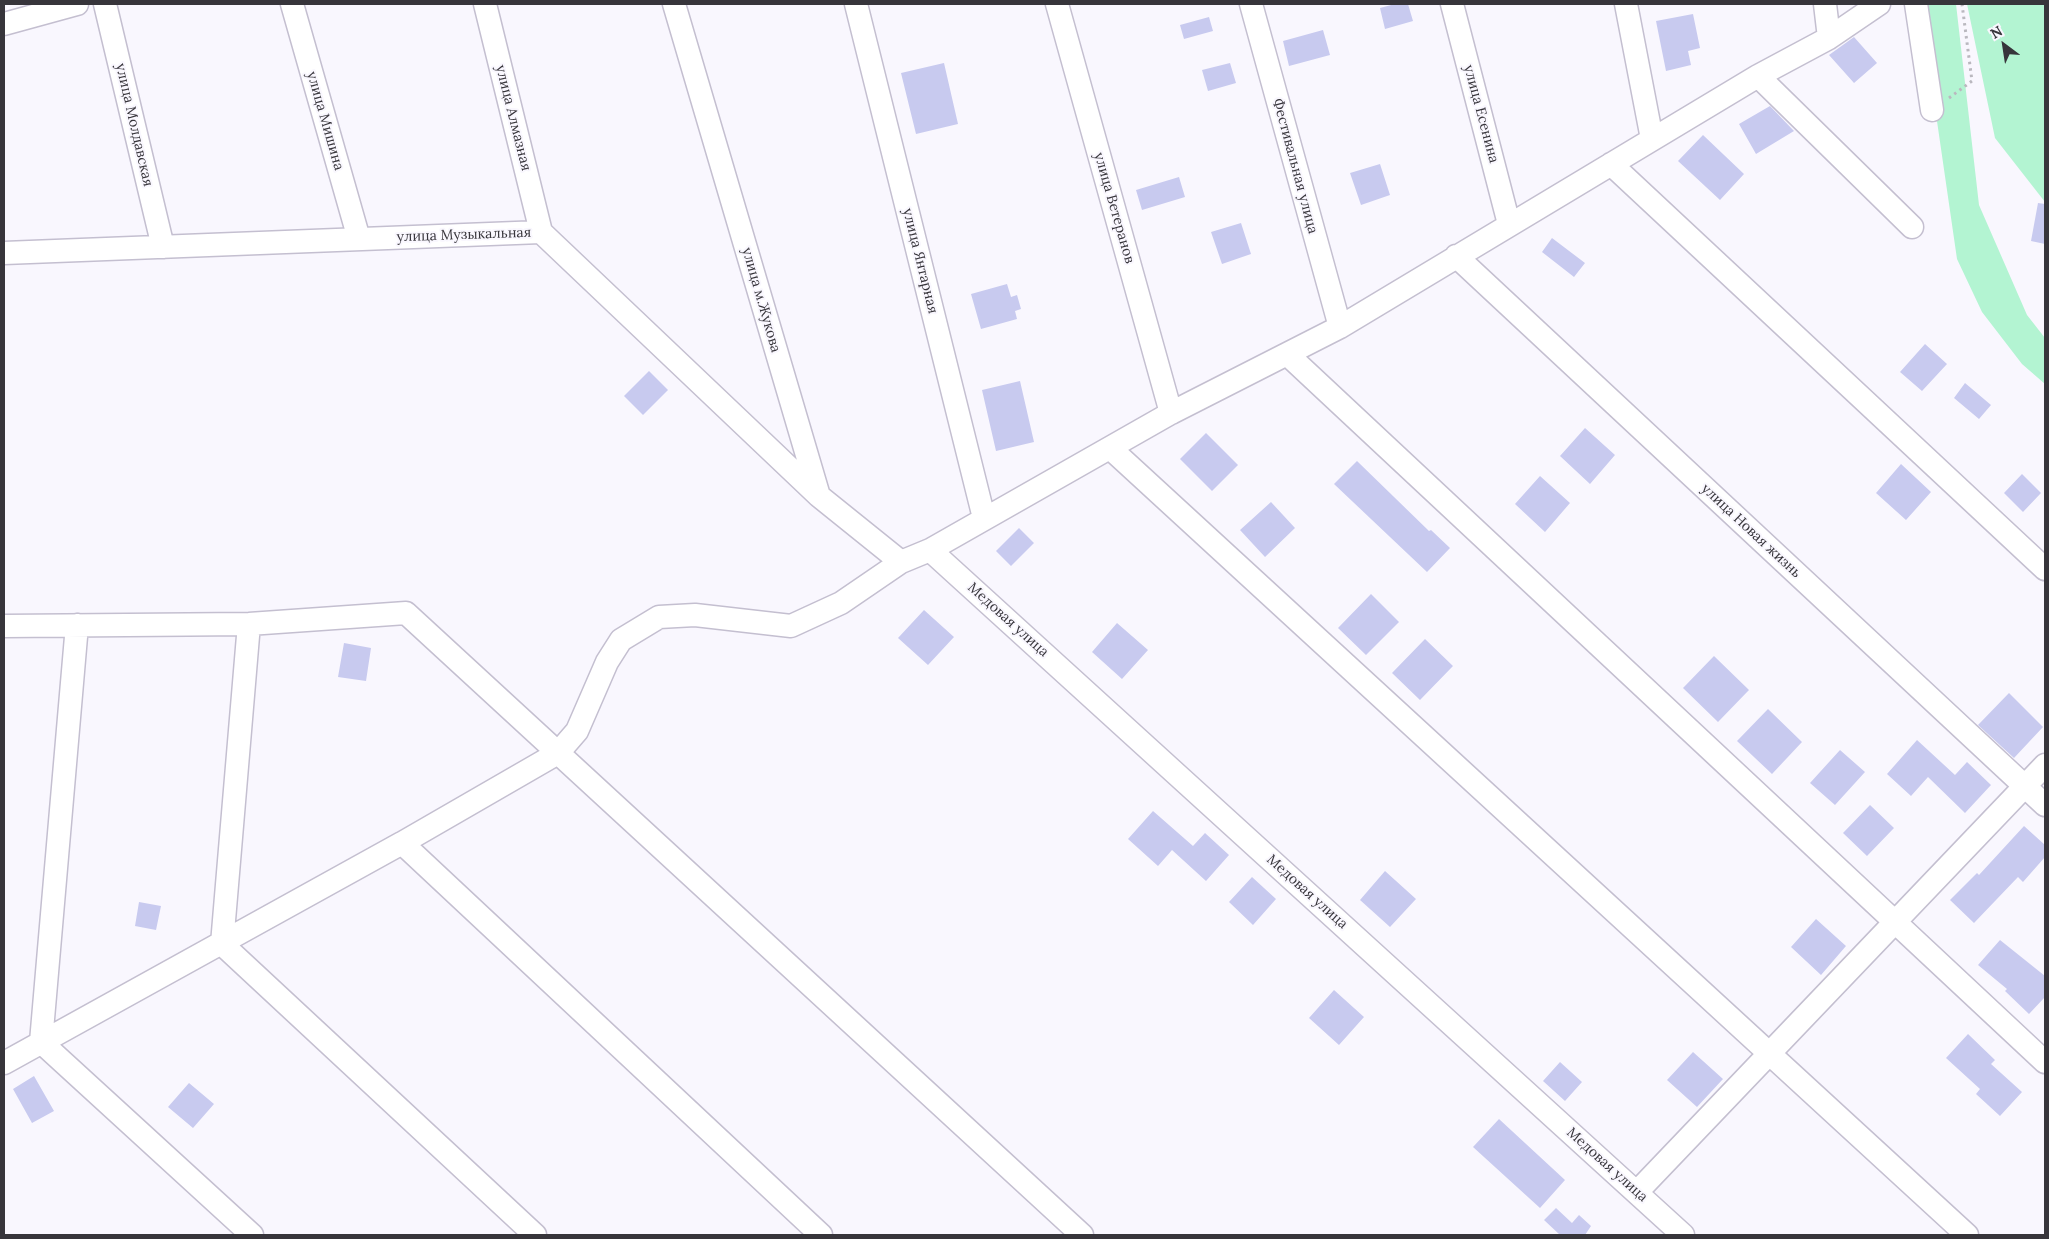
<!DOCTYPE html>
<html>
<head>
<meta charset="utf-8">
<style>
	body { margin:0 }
	#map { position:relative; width:2049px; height:1239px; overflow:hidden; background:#f9f7fe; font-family:Lora,serif }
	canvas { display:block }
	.frame { position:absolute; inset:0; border:5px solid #37353b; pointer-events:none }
	.north { position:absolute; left:1979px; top:20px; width:50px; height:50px; -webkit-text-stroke:4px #f9f7fe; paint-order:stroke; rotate:329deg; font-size:14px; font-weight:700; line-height:20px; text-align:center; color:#37353b }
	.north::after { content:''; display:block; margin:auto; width:18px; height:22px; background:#37353b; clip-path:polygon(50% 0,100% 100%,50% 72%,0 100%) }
</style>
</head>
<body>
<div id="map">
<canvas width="2049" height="1239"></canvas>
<div class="frame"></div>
<div class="north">N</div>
</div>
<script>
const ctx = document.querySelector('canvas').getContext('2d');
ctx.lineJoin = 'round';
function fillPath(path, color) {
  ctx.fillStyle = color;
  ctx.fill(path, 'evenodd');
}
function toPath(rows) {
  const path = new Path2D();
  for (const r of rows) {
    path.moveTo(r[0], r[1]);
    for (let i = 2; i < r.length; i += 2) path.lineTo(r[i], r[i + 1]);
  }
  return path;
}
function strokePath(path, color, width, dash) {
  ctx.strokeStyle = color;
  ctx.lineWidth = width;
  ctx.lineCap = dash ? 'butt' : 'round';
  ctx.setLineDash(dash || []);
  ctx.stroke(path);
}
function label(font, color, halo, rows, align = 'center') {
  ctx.font = font + ' Lora,serif';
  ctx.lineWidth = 4;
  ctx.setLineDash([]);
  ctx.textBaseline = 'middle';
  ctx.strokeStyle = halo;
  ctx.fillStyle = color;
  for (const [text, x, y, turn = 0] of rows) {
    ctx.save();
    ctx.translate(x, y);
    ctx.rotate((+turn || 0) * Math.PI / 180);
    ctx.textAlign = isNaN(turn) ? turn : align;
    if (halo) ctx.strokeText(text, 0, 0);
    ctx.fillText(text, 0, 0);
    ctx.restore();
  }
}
fillPath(toPath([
	[1920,4,1956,4,1979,205,2027,315,2045,338,2045,384,2022,364,1982,312,1957,259],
	[1967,4,2045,4,2045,202,1995,138]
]), '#b3f4d2');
fillPath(toPath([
	[1395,4,1408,4,1413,21,1385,29,1380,8],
	[1693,14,1700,48,1688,51,1691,65,1666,71,1656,21],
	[1209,17,1213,31,1184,39,1180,25],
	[1323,30,1330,55,1289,66,1283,41],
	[1854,37,1877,63,1854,83,1829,55],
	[944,63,958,124,916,134,901,73],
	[1230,63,1236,83,1208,91,1202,70],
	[1770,106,1794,131,1756,154,1739,124],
	[1703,135,1744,174,1720,200,1678,161],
	[1380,164,1390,195,1361,205,1350,173],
	[1179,177,1185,197,1142,210,1136,190],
	[2038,203,2045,204,2045,244,2031,241],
	[1241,223,1251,254,1222,264,1211,232],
	[1552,238,1585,263,1574,277,1542,252],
	[1007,284,1011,297,1017,295,1021,309,1015,311,1017,319,981,329,971,294],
	[1925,344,1947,364,1922,391,1900,372],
	[649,371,668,390,643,415,624,396],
	[1020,381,1034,442,996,451,982,390],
	[1965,383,1991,405,1979,419,1954,398],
	[1585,428,1615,455,1590,484,1560,456],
	[1206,433,1238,465,1212,491,1180,459],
	[1357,461,1429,531,1431,530,1450,548,1427,572,1334,484],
	[1901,464,1931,492,1906,520,1876,493],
	[2022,474,2041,493,2023,512,2004,493],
	[1540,476,1570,503,1545,532,1515,504],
	[1271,502,1295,528,1265,557,1240,530],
	[1019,528,1034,543,1011,566,996,551],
	[1371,594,1399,622,1366,655,1338,628],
	[924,610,954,637,928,665,898,638],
	[1117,623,1148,650,1122,679,1092,652],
	[1425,639,1453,666,1420,700,1392,673],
	[344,643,371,648,366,681,338,677],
	[1714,656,1749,690,1718,722,1683,688],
	[2009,693,2043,727,2014,758,1978,725],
	[1768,709,1802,742,1772,774,1737,741],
	[1917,740,1955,775,1967,762,1991,785,1965,813,1928,777,1911,796,1887,774],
	[1840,750,1865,772,1835,805,1810,783],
	[1870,805,1894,828,1867,856,1843,833],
	[1153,811,1193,846,1205,833,1229,855,1206,881,1172,850,1158,866,1128,839],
	[2024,826,2045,845,2045,857,2023,882,2018,877,1974,923,1950,900,1977,873,1979,875],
	[1385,871,1416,899,1390,927,1360,900],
	[1252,877,1276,899,1253,925,1229,902],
	[139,902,161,906,156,930,135,926],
	[1816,919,1846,946,1821,975,1791,947],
	[2000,940,2045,976,2045,997,2029,1014,2005,991,2007,989,1978,965],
	[1334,990,1364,1017,1339,1045,1309,1018],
	[1968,1034,1995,1060,1991,1064,2022,1092,2000,1116,1976,1094,1980,1089,1946,1058],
	[1693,1052,1723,1079,1697,1107,1667,1080],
	[1560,1062,1582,1082,1565,1101,1543,1081],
	[34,1076,54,1111,32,1123,13,1089],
	[189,1083,214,1104,193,1128,168,1107],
	[1499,1119,1565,1180,1540,1208,1473,1147],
	[1556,1208,1572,1223,1579,1215,1591,1226,1585,1235,1560,1235,1544,1220]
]), '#c8caef');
const minor = toPath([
	[105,4,163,247],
	[292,4,359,239],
	[485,4,541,232],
	[674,4,819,496,901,562],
	[856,4,984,518],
	[1057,4,1171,413],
	[1251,4,1340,327],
	[1452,4,1509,224],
	[1626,4,1652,139],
	[1825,4,1829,38],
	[1916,4,1932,110],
	[4,24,77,4],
	[1758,76,1912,227],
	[1611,164,2045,569],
	[4,253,541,232,819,496],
	[1456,256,2045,805],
	[1287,354,2045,1062],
	[1110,448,1967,1235],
	[930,550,1683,1235],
	[249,624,222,944,535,1235],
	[77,625,41,1042,252,1235],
	[4,626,249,624,406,613,1082,1235],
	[4,1063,402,843],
	[1637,1192,2045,765],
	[821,1235,402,843,558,753,577,731,607,662,621,640,659,617,695,615,791,626,841,603,901,562,930,550,1171,413,1340,327,1758,76,1829,38,1879,4]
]);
strokePath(minor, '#c4bfd0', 25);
strokePath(toPath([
	[1949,98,1972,81,1962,4]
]), '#bab8bf', 3, [2.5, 4]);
strokePath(minor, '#fff', 22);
label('14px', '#37353b', '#f9f7fe', [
	["улица Есенина",1481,114,75],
	["улица Алмазная",513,118,76],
	["улица Мишина",325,121,74],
	["улица Молдавская",134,125,77],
	["Фестивальная улица",1295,166,75],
	["улица Ветеранов",1114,208,74],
	["улица Музыкальная",464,235,-2],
	["улица Янтарная",920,261,76],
	["улица м.Жукова",761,300,74],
	["улица Новая жизнь",1751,531,43],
	["Медовая улица",1008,620,42],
	["Медовая улица",1307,892,42],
	["Медовая улица",1607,1165,42]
]);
</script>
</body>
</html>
